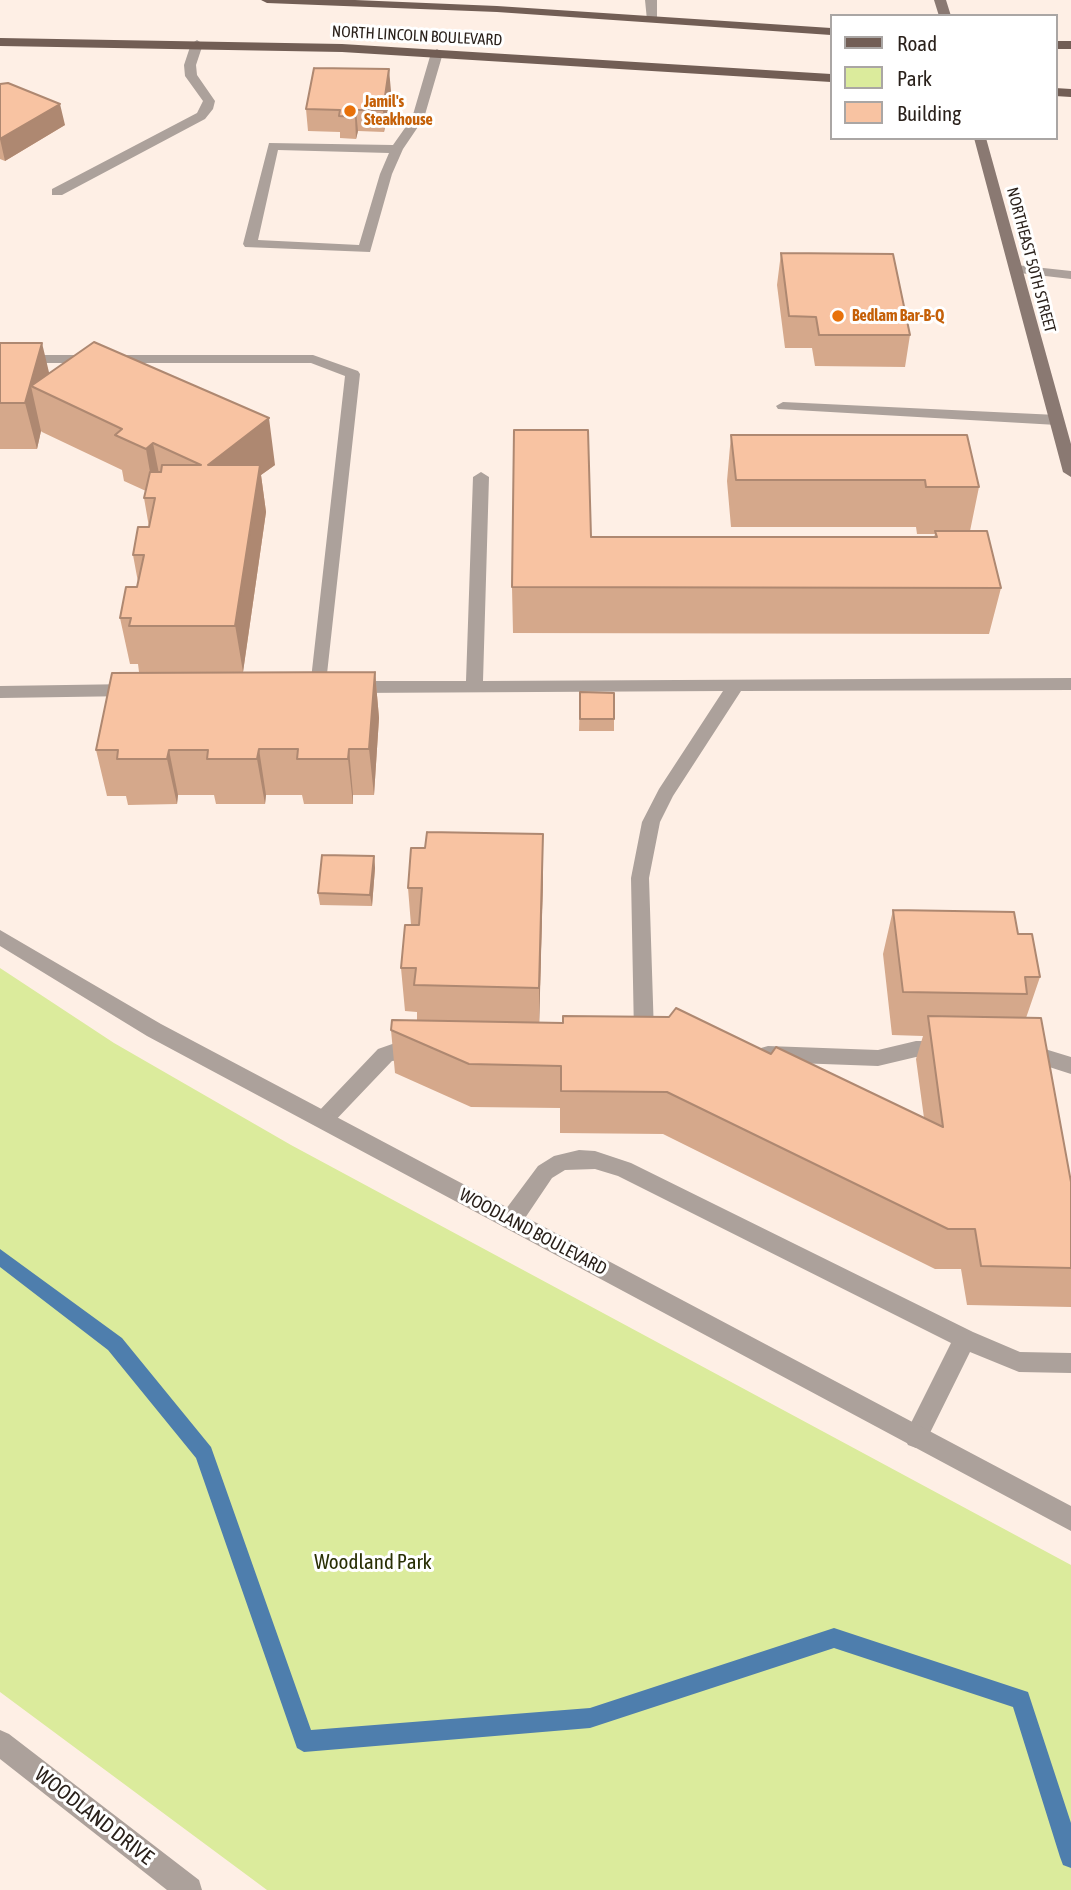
<!DOCTYPE html>
<html>
<head>
<meta charset="utf-8">
<style>
	body { margin:0 }
	#map { position:relative; width:1071px; height:1890px; overflow:hidden; background:#feefe5; font-family:"Asap Condensed",sans-serif }
	canvas { display:block }
	.legend { position:absolute; left:830px; top:14px; width:228px; height:126px; box-sizing:border-box; background:#fff; border:2px solid #aaa6a4; margin:0; padding:9px 12px; list-style:none; font-size:21px; color:#2a211b }
	.legend li { display:flex; align-items:center; gap:14px; height:35px }
	.legend b { width:35px; border:2px solid #aaa6a4 }
</style>
</head>
<body>
<div id="map">
<canvas width="1071" height="1890"></canvas>
<ul class="legend">
<li><b style="height:9px;background:#725e55"></b>Road</li>
<li><b style="height:19px;background:#dbeb9c"></b>Park</li>
<li><b style="height:19px;background:#f8c3a2"></b>Building</li>
</ul>
</div>
<script>
const ctx = document.querySelector('canvas').getContext('2d');
ctx.lineJoin = 'round';
function fillPath(path, color) {
  ctx.fillStyle = color;
  ctx.fill(path, 'evenodd');
}
function toPath(rows) {
  const path = new Path2D();
  for (const r of rows) {
    path.moveTo(r[0], r[1]);
    for (let i = 2; i < r.length; i += 2) path.lineTo(r[i], r[i + 1]);
  }
  return path;
}
function strokePath(path, color, width, dash) {
  ctx.strokeStyle = color;
  ctx.lineWidth = width;
  ctx.lineCap = dash ? 'butt' : 'round';
  ctx.setLineDash(dash || []);
  ctx.stroke(path);
}
function label(font, color, halo, rows, align = 'center') {
  ctx.font = font + ' "Asap Condensed",sans-serif';
  ctx.lineWidth = 6;
  ctx.setLineDash([]);
  ctx.textBaseline = 'middle';
  ctx.strokeStyle = halo;
  ctx.fillStyle = color;
  for (const [text, x, y, turn = 0] of rows) {
    ctx.save();
    ctx.translate(x, y);
    ctx.rotate((+turn || 0) * Math.PI / 180);
    ctx.textAlign = isNaN(turn) ? turn : align;
    if (halo) ctx.strokeText(text, 0, 0);
    ctx.fillText(text, 0, 0);
    ctx.restore();
  }
}
fillPath(toPath([
	[0,968,114,1043,291,1145,1071,1565,1071,1890,267,1890,0,1692]
]), '#dbeb9c');
fillPath(toPath([
	[0,1249,122,1338,211,1447,311,1730,590,1708,834,1628,1028,1692,1071,1823,1071,1868,1063,1865,1060,1857,1013,1707,834,1648,590,1728,304,1752,297,1748,196,1458,108,1350,0,1267,0,1249]
]), '#4e7ead');
fillPath(toPath([
	[645,0,657,0,657,22,647,20,645,0],
	[197,40,203,44,196,65,197,75,215,101,213,109,205,119,62,195,52,195,52,189,197,113,203,101,185,76,184,65,191,44,197,40],
	[437,49,443,53,424,118,403,149,392,174,370,252,245,247,243,244,269,143,393,145,412,118,431,53,437,49],
	[278,150,389,153,380,174,359,245,258,240,278,150],
	[0,355,313,355,358,371,360,374,325,692,313,692,310,688,345,376,311,363,0,363,0,355],
	[783,402,1057,415,1064,420,1057,425,778,409,776,406,783,402],
	[481,472,489,477,483,681,1071,678,1071,690,741,691,673,796,660,822,649,878,654,1034,651,1040,644,1042,637,1040,634,1034,631,878,642,822,659,789,723,691,351,693,342,687,351,681,466,681,473,477,481,472],
	[132,684,141,690,132,696,0,698,0,686,132,684],
	[916,1041,943,1041,950,1043,953,1049,950,1055,943,1057,916,1057,878,1066,768,1062,761,1060,758,1054,761,1048,768,1046,878,1050,916,1041],
	[398,1042,418,1042,425,1044,428,1050,425,1056,418,1058,392,1061,331,1125,324,1128,317,1125,314,1119,317,1113,378,1049,398,1042],
	[1022,1042,1071,1057,1071,1074,1015,1056,1012,1050,1015,1044,1022,1042],
	[579,1150,595,1151,631,1163,973,1332,1020,1352,1071,1353,1071,1373,1019,1372,970,1352,924,1445,916,1448,908,1445,904,1437,951,1343,618,1176,595,1169,565,1170,552,1178,519,1227,511,1229,503,1227,500,1220,503,1213,538,1166,554,1156,579,1150]
]), '#aca19b');
fillPath(toPath([
	[1016,265,1071,271,1071,279,1011,272,1009,269,1016,265],
	[0,930,161,1024,1071,1506,1071,1531,147,1036,0,946,0,930],
	[0,1730,9,1734,199,1880,202,1890,167,1890,0,1759,0,1730]
]), '#aca19b');
fillPath(toPath([
	[934,0,946,0,951,16,939,16,934,0],
	[974,138,986,138,1071,444,1071,477,1063,472,974,138]
]), '#8a7972');
fillPath(toPath([
	[261,0,355,0,497,6,831,28,831,35,497,12,267,3,261,0],
	[0,38,342,44,831,74,831,82,342,52,0,46,0,38],
	[1055,41,1071,41,1071,49,1055,49,1055,41],
	[1055,88,1071,89,1071,97,1055,96,1055,88]
]), '#725e55');
fillPath(toPath([
	[0,84,65,125,5,161,0,159],
	[391,91,384,132,358,131,356,139,340,138,340,132,308,131,306,109],
	[781,253,910,335,905,367,815,366,812,348,785,348,777,285],
	[0,343,49,373,275,465,261,475,266,512,243,672,139,672,138,664,130,664,120,618,137,587,138,582,133,555,149,527,144,498,146,491,124,481,122,470,42,432,41,431,37,449,0,449],
	[731,435,979,487,970,531,1001,588,989,634,513,633,512,587,591,537,934,537,935,534,917,534,916,527,731,527,727,481],
	[375,672,379,718,374,795,353,795,353,804,304,804,302,795,266,795,265,804,216,804,214,795,178,795,177,804,128,805,126,796,107,796,96,750],
	[580,692,614,719,614,731,579,731],
	[374,856,375,868,372,906,320,905,318,893],
	[543,879,539,1023,771,1054,924,1118,916,1059,923,1036,892,1035,883,954,893,910,1018,934,1040,977,1026,1018,1071,1182,1071,1307,967,1305,961,1269,935,1269,663,1134,560,1133,560,1108,471,1107,395,1073,391,1030,417,1020,417,1012,405,1011,401,968,411,925,408,888]
]), '#d5a88b');
fillPath(toPath([
	[389,69,391,91,384,132,383,110],
	[60,104,65,125,5,161,0,139],
	[356,110,358,131,356,139,355,117],
	[42,343,53,389,31,386,41,431,37,449,25,403],
	[269,418,275,465,261,475,266,512,243,672,208,465],
	[153,443,162,489,154,495,146,449],
	[375,672,379,718,374,795,369,749],
	[259,749,266,795,265,804,257,759],
	[349,749,353,795,353,804,348,759],
	[169,750,178,795,177,804,167,759],
	[543,834,543,879,539,1031,539,988],
	[374,856,375,868,372,906,370,895]
]), '#ae8871');
const building = toPath([
	[314,68,389,69,383,110,356,110,355,117,339,116,340,110,306,109,314,68],
	[8,83,60,104,0,139,0,84,8,83],
	[781,253,893,254,910,335,819,335,816,317,789,316,781,253],
	[94,342,269,418,208,465,260,465,235,626,129,626,131,618,120,618,126,587,137,587,144,555,133,555,138,527,149,527,155,498,144,498,150,472,161,472,162,465,201,465,153,443,146,449,115,435,122,429,31,386,94,342],
	[0,343,42,343,25,403,0,403,0,343],
	[514,430,588,430,591,537,937,537,935,531,987,531,1001,588,512,587,514,430],
	[731,435,967,435,979,487,926,487,925,480,736,480,731,435],
	[375,672,369,749,349,749,348,759,297,759,298,749,259,749,257,759,207,759,208,750,169,750,167,759,117,759,118,750,96,750,112,673,375,672],
	[580,692,614,693,614,719,580,719,580,692],
	[427,832,543,834,539,988,414,985,416,968,401,968,405,925,419,925,422,888,408,888,411,848,425,848,427,832],
	[322,855,374,856,370,895,318,893,322,855],
	[893,910,1014,912,1018,934,1032,934,1040,977,1025,977,1027,994,903,992,893,910],
	[676,1008,771,1054,776,1047,943,1127,928,1016,1041,1018,1071,1182,1071,1268,981,1266,975,1229,948,1229,667,1092,561,1091,561,1066,469,1064,391,1030,392,1020,563,1023,563,1016,669,1017,676,1008]
]);
fillPath(building, '#f8c3a2');
strokePath(building, '#ae8871', 2);
for (const [x, y, r, color] of [
	[350,111,7,"#e8710a"],
	[838,316,7,"#e8710a"]
]) {
  const dot = new Path2D();
  dot.arc(x, y, r, 0, 2 * Math.PI);
  ctx.fillStyle = color;
  ctx.fill(dot);
  strokePath(dot, '#fff', 2.5);
}
label('16px', '#2a211b', '#fff', [
	["NORTH LINCOLN BOULEVARD",417,36,3],
	["NORTHEAST 50TH STREET",1031,260,75]
]);
label('bold 16px', '#c56008', '#fff', [
	["Jamil's",364,102],
	["Steakhouse",364,120],
	["Bedlam Bar-B-Q",852,316]
], 'left');
label('18px', '#2a211b', '#fff', [
	["WOODLAND BOULEVARD",533,1232,28]
]);
label('21px', '#292f04', '#fff', [
	["Woodland Park",373,1562]
]);
label('21px', '#2a211b', '#fff', [
	["WOODLAND DRIVE",94,1816,38]
]);
</script>
</body>
</html>
